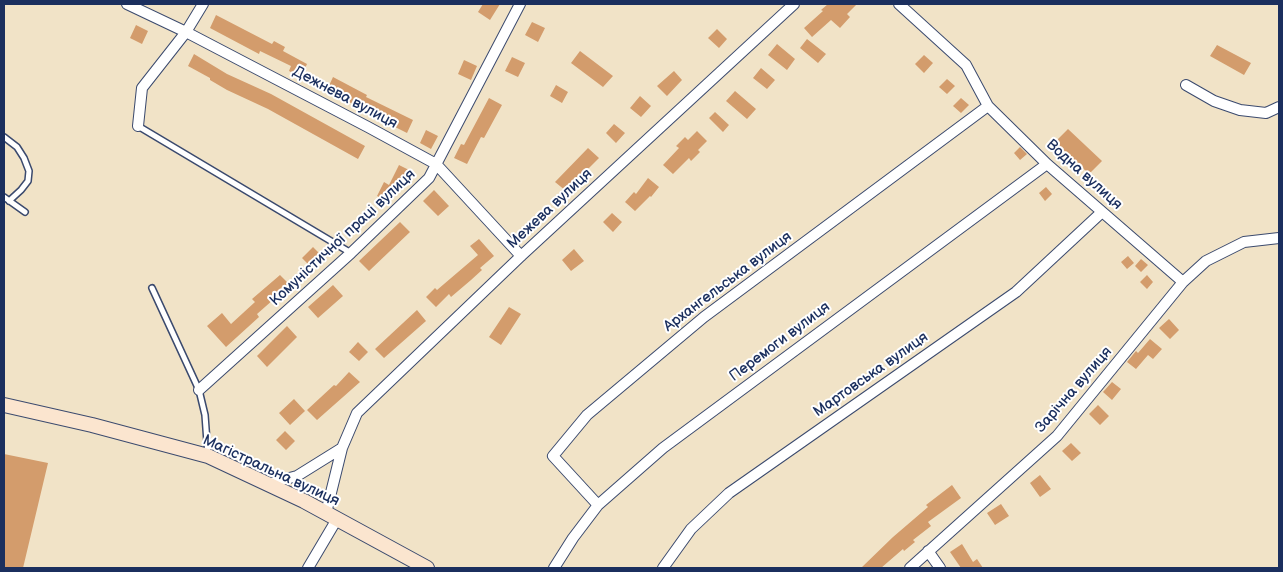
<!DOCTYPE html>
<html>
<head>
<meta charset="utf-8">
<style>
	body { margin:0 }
	#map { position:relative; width:1283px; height:572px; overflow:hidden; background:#f1e3c7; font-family:"Balsamiq Sans",sans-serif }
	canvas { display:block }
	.frame { position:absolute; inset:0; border:5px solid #1b2f5e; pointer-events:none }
</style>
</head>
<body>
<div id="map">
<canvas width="1283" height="572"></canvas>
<div class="frame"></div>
</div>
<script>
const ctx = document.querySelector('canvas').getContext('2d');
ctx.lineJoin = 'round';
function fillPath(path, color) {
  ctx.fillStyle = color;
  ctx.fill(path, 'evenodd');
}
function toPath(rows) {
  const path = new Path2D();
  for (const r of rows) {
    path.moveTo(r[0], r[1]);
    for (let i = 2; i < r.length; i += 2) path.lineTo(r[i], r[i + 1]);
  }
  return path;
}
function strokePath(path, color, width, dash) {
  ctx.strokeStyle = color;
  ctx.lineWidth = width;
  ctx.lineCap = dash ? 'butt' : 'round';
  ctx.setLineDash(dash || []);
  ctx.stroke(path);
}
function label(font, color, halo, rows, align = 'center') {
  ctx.font = font + ' "Balsamiq Sans",sans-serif';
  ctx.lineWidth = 4;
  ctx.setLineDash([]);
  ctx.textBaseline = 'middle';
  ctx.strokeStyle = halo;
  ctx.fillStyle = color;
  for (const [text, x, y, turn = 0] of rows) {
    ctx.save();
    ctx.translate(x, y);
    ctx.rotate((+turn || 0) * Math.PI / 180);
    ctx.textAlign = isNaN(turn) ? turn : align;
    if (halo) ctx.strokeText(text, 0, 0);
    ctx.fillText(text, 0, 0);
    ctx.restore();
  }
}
fillPath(toPath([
	[483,4,500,4,490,20,478,12],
	[828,4,857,4,847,14,850,17,840,28,831,20,812,37,804,28,823,11,821,10],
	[216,15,272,44,274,41,285,47,283,51,307,64,301,77,289,71,291,66,260,51,259,54,210,28],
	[532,22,545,28,538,42,525,35],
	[136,25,148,31,142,44,130,38],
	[717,29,727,39,719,48,708,38],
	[807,39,826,54,818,63,800,48],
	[777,44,795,59,787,70,768,55],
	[1217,45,1251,63,1244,75,1210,56],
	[580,51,613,76,603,87,571,63],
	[194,54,227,74,271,94,365,146,358,159,268,109,227,90,210,80,210,78,188,66],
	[924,55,933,63,924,73,915,64],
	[512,57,525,63,518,77,505,71],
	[464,60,477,66,471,80,458,74],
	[761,68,775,80,767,89,753,78],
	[674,71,682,80,667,96,657,86],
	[333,77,367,95,366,97,413,120,407,133,371,115,372,114,349,102,349,101,327,90],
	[947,79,955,86,947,94,939,87],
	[556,85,568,92,562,103,550,96],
	[735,91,756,109,747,119,726,101],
	[640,96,651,106,641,117,630,108],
	[489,98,502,105,484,138,481,137,467,164,454,158,461,144,464,145],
	[961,98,969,105,961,113,953,106],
	[715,112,729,125,723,132,709,118],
	[614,124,625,133,616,143,606,133],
	[1068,129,1102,161,1089,174,1055,142],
	[426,130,438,136,431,149,420,143],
	[697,131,707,141,698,150,700,152,691,161,689,158,673,174,663,165,679,148,676,146,685,137,688,140],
	[1020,147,1027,154,1020,160,1014,153],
	[588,148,599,158,566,191,555,182],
	[399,165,411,171,404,184,400,182,390,202,377,196,384,182,389,185],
	[648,178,659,187,651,197,650,196,635,211,625,202,634,192,636,194],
	[1046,187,1052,194,1045,201,1039,193],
	[434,190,449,206,438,216,423,201],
	[612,213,622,222,613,232,603,222],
	[400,222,410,232,369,271,359,261],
	[479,239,494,256,480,268,482,270,471,280,451,297,449,294,436,307,426,297,435,288,437,290,478,255,470,246],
	[313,247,323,257,312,268,302,258],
	[574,249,584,261,571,271,562,260],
	[1128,256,1134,263,1127,269,1121,262],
	[1141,259,1148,265,1141,272,1135,266],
	[280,275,290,285,257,314,259,317,226,347,207,326,222,313,231,324,255,302,252,299],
	[1147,275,1153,282,1147,289,1140,282],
	[333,285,343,296,318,318,308,307],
	[509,307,521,314,501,345,489,337],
	[417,310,426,321,384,358,375,349],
	[1169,319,1179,330,1170,339,1159,328],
	[287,326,297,337,267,367,257,356],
	[1150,339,1162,349,1153,359,1148,355,1136,369,1127,362,1136,351,1138,353],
	[358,342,368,352,359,361,349,352],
	[349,372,360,382,317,420,307,410,334,385,336,386],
	[1112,382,1121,389,1112,400,1103,392],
	[294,399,305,411,290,425,279,413],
	[1098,405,1109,416,1100,425,1089,414],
	[285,431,295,441,286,450,276,440],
	[1071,443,1081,453,1072,461,1062,451],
	[4,454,48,463,23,568,4,568],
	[1040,475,1051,489,1040,497,1030,483],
	[952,485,961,498,928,522,931,526,913,540,915,542,904,551,903,549,881,568,861,568,893,537,928,507,926,505],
	[1001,504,1009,516,995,525,987,513],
	[962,544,973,562,977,559,983,568,961,568,950,552]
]), '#d39c6c');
const lane = toPath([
	[138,126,351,253],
	[4,137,17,147,24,158,29,171,28,181,21,190,9,201],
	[4,197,25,212],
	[152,288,199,390,205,415,208,456]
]);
const street = toPath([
	[127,4,186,32,368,127,436,164,521,256],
	[899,4,966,65,988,106,1047,164,1183,282],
	[1186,85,1214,101,1240,110,1266,113,1279,107],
	[138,126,142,88,186,32,203,4],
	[199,390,351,253,429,178,520,4],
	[267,484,297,476,342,448],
	[598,505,553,456,587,415,704,317,988,106],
	[326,513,342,448,357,413,521,256,794,4],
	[928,551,940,568],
	[308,568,337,519],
	[554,568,573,538,598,505,663,448,1047,164],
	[663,568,691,529,729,493,1016,292,1102,212],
	[910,568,1057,436,1183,282,1206,261,1244,242,1279,238]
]);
const secondary = toPath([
	[4,405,92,425,208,456,304,501,427,568]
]);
strokePath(lane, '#3b4a6e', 8);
strokePath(street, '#3b4a6e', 12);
strokePath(secondary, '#3b4a6e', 16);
strokePath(lane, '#fff', 5);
strokePath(street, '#fff', 10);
strokePath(secondary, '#fbe5cf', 14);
label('15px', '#1b2f5e', '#fff', [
	["Дежнева вулиця",345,98,28],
	["Водна вулиця",1084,175,42],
	["Межева вулиця",550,209,-43],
	["Комуністичної праці вулиця",343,238,-43],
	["Архангельська вулиця",728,282,-37],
	["Перемоги вулиця",780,342,-37],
	["Мартовська вулиця",871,375,-35],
	["Зарічна вулиця",1074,390,-49],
	["Магістральна вулиця",271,471,25]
]);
</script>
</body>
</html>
